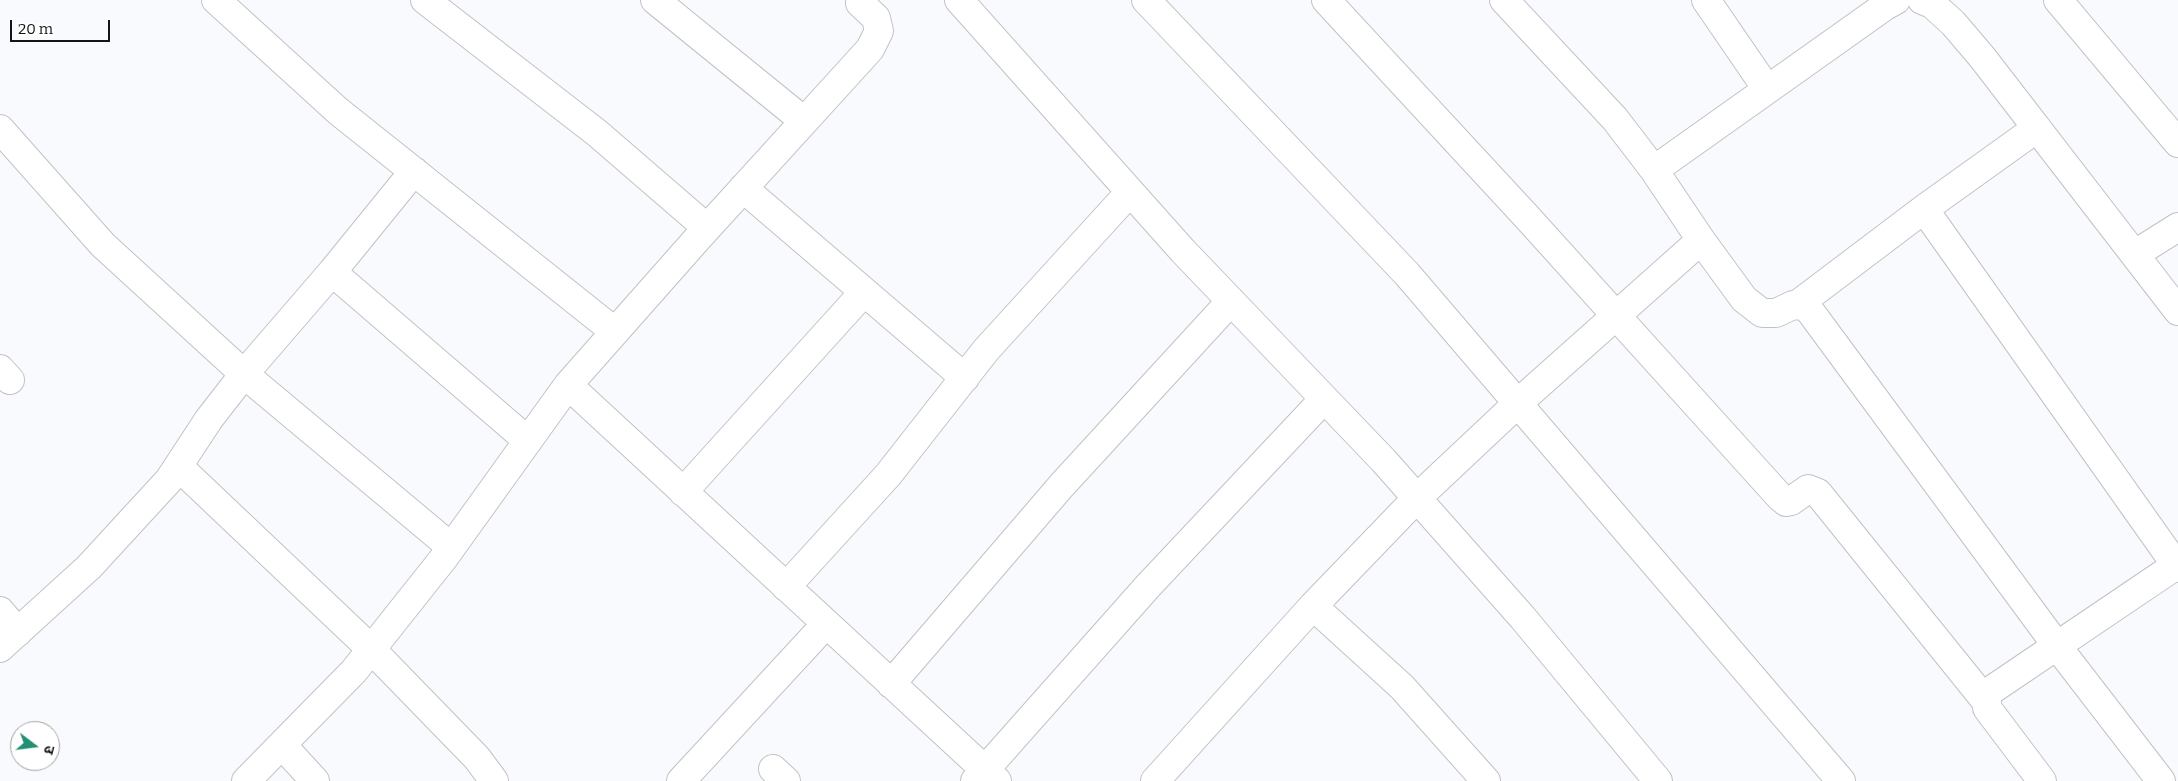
<!DOCTYPE html>
<html>
<head>
<meta charset="utf-8">
<style>
	body { margin:0 }
	#map { position:relative; width:2178px; height:781px; overflow:hidden; background:#f9fafd; font-family:Bitter,"Noto Sans Devanagari",serif }
	canvas { display:block }
	.north { position:absolute; left:10px; top:721px; width:50px; height:50px; box-sizing:border-box; background:#fff; border:1px solid #a1a1a2; border-radius:50%; rotate:105deg; font-size:14px; font-weight:700; line-height:20px; text-align:center; color:#141516 }
	.north::after { content:''; display:block; margin:auto; width:18px; height:22px; background:#209173; clip-path:polygon(50% 0,100% 100%,50% 72%,0 100%) }
	.scale { position:absolute; left:10px; top:20px; width:100px; height:22px; box-sizing:border-box; border:2px solid #141516; border-top:0; padding-left:6px; font-size:15px; line-height:18px; white-space:nowrap; color:#141516; -webkit-text-stroke:4px #fff; paint-order:stroke }
</style>
</head>
<body>
<div id="map">
<canvas width="2178" height="781"></canvas>
<div class="north">उ</div>
<div class="scale">20 m</div>
</div>
<script>
const ctx = document.querySelector('canvas').getContext('2d');
ctx.lineJoin = 'round';
function toPath(rows) {
  const path = new Path2D();
  for (const r of rows) {
    path.moveTo(r[0], r[1]);
    for (let i = 2; i < r.length; i += 2) path.lineTo(r[i], r[i + 1]);
  }
  return path;
}
function strokePath(path, color, width, dash) {
  ctx.strokeStyle = color;
  ctx.lineWidth = width;
  ctx.lineCap = dash ? 'butt' : 'round';
  ctx.setLineDash(dash || []);
  ctx.stroke(path);
}
const minor = toPath([
	[216,0,338,111,614,331],
	[425,0,597,133,707,228],
	[655,0,804,121],
	[959,0,1183,251,1384,461,1523,618,1658,781],
	[1146,0,1407,274,1841,781],
	[1326,0,1526,216,1780,497,1786,502,1791,501,1808,489,1818,493,1985,700],
	[1504,0,1615,119,1654,170,1701,240,1744,299,1762,313,1776,313,1793,305,1804,306,1810,311,2057,646,2161,781],
	[1706,0,1767,89],
	[1922,0,1932,4,1953,23,1982,57,2178,311],
	[2058,0,2178,143],
	[0,129,103,245,244,374,451,547],
	[1654,170,1885,6,1896,0],
	[743,188,965,378],
	[1924,209,2178,568],
	[2135,254,2178,227],
	[332,272,527,440],
	[1797,305,1924,209,2037,128],
	[0,369,10,380],
	[568,385,997,781],
	[179,467,371,649,477,758,494,781],
	[683,492,864,292],
	[786,587,888,475,986,350,1130,192],
	[1313,606,1402,687,1486,781],
	[0,611,18,632],
	[0,648,89,567,169,480,209,419,244,374,332,272,414,171],
	[891,684,1062,485,1231,301],
	[282,745,315,781],
	[773,769,786,781],
	[246,781,354,671,443,559,568,385,698,238,870,49,879,31,876,18,860,3,864,0],
	[681,781,826,624],
	[975,781,1148,586,1324,399],
	[1155,781,1313,606,1417,498,1518,403,1701,240],
	[2042,781,1987,708,1987,696,1990,691,2178,564]
]);
strokePath(minor, '#c1c2c5', 30);
strokePath(minor, '#fff', 28);
</script>
</body>
</html>
